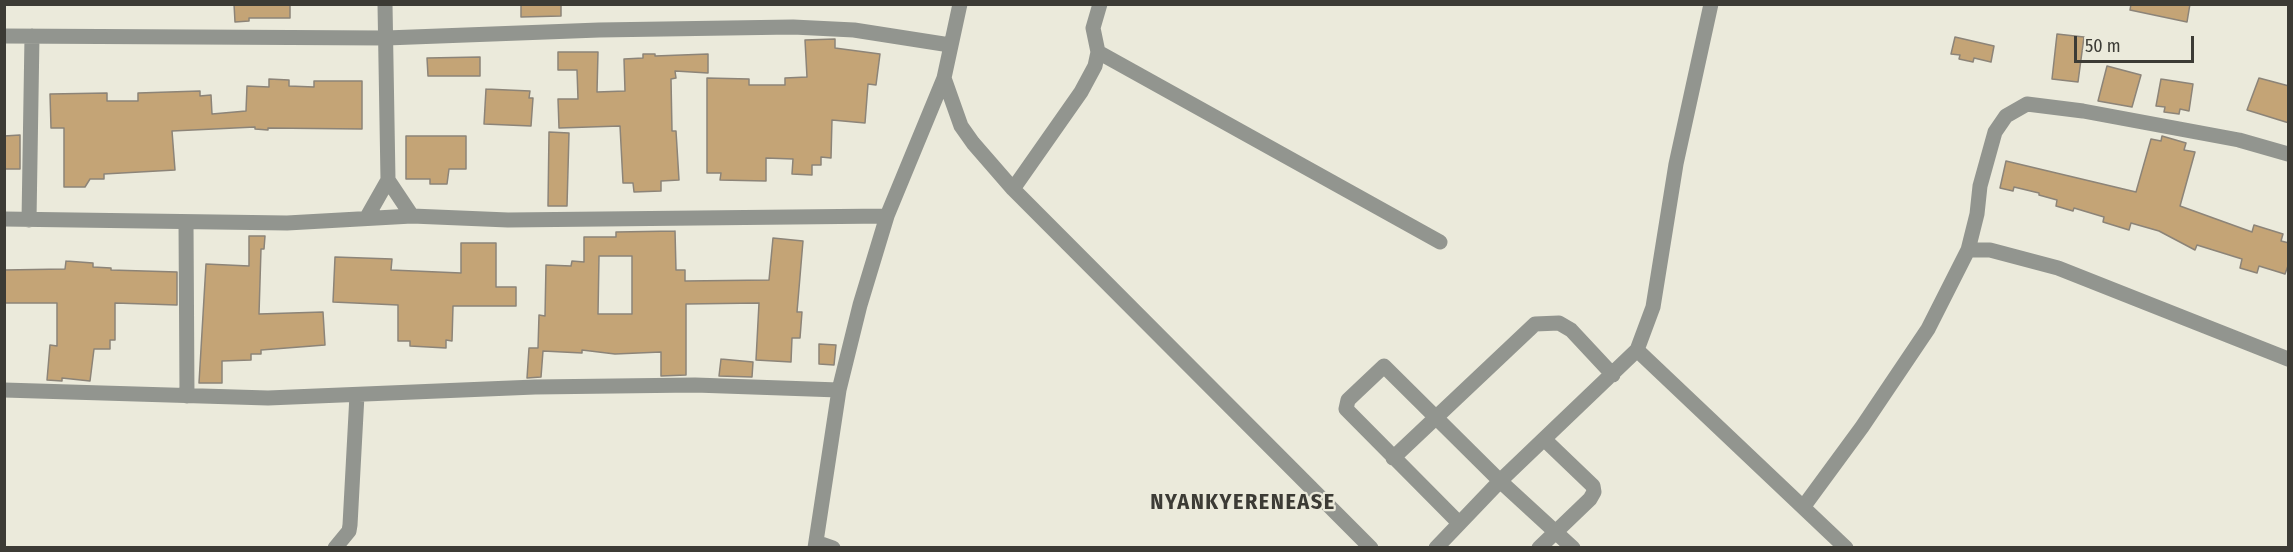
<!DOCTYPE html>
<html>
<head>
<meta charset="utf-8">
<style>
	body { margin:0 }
	#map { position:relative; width:2293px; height:552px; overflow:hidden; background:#ebeadb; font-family:"Fira Sans Condensed",sans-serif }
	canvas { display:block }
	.frame { position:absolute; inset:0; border:6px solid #3c3b35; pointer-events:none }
	.scale { position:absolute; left:2074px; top:36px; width:120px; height:27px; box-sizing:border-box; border:3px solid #3c3b35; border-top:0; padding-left:8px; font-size:18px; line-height:21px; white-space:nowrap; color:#3c3b35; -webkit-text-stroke:4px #ebeadb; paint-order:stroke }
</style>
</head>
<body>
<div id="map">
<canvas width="2293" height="552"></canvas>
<div class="frame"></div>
<div class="scale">50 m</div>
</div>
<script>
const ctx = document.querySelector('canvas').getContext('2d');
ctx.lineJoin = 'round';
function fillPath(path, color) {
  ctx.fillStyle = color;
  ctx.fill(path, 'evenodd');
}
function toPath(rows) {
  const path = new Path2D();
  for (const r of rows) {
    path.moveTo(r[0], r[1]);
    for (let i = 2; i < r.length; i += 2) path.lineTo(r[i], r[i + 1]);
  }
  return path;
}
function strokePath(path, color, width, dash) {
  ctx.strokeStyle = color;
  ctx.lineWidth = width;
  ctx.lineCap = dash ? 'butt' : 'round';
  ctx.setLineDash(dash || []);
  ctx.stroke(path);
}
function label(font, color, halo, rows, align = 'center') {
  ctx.font = font + ' "Fira Sans Condensed",sans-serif';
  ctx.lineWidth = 4.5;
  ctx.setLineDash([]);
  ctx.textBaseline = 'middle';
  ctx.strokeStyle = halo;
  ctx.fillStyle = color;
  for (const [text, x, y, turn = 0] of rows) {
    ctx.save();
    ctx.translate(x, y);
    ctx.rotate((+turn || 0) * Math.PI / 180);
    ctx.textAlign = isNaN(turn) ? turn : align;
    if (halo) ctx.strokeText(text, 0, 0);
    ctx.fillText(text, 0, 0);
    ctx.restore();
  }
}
const building = toPath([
	[234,4,290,4,290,18,249,18,249,21,235,22,234,4],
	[521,4,561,4,561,16,521,17,521,4],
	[2131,4,2190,4,2187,22,2130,10,2131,4],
	[2057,34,2084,37,2078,82,2052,79,2057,34],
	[1955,37,1994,46,1991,62,1974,58,1973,62,1959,59,1960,55,1951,54,1955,37],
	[835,39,835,48,880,54,876,85,868,84,865,123,832,120,831,158,821,157,821,165,812,165,812,175,792,174,793,159,766,158,766,181,720,180,721,173,707,173,707,78,749,79,749,85,785,85,785,78,807,77,805,40,835,39],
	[558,52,598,52,597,92,625,91,624,59,643,58,643,54,655,54,655,56,708,54,708,73,675,71,676,78,671,79,672,131,676,131,679,180,661,181,661,191,634,192,633,183,623,183,620,126,559,128,558,99,578,99,577,70,558,70,558,52],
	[480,57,480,76,428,76,427,58,480,57],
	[2107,66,2141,75,2132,107,2098,101,2107,66],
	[2259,78,2289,86,2289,123,2247,110,2259,78],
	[269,79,289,80,289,86,314,87,314,81,362,81,362,129,268,128,268,130,255,129,255,127,172,131,175,170,104,174,104,179,90,179,85,187,64,187,64,128,51,128,50,94,107,93,107,101,138,101,138,93,200,91,200,96,211,95,212,114,246,111,247,86,269,87,269,79],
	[2161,79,2193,84,2189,111,2180,109,2179,114,2164,112,2165,107,2156,106,2161,79],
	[486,89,530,91,529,98,533,98,531,126,484,124,486,89],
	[549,132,569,133,567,206,548,206,549,132],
	[20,135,20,169,4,169,4,136,20,135],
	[406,136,466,136,466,169,449,169,447,184,430,184,430,179,406,179,406,136],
	[2162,136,2186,143,2184,150,2195,152,2180,206,2252,232,2254,225,2283,234,2281,241,2289,243,2289,263,2285,274,2259,266,2257,273,2240,268,2242,259,2197,245,2195,250,2159,231,2131,223,2129,230,2103,222,2104,217,2074,208,2073,211,2056,206,2057,200,2039,195,2039,193,2014,187,2013,191,2000,188,2006,161,2136,192,2151,139,2161,141,2162,136],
	[675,231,676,270,685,270,685,281,769,280,773,238,803,241,797,312,802,312,800,338,792,338,791,362,756,360,759,303,686,304,686,375,661,376,661,352,615,354,582,350,582,353,543,351,541,377,527,378,529,348,538,348,539,315,545,316,546,265,571,266,572,261,584,262,584,237,616,237,616,232,675,231],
	[599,256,632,256,632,314,598,314,599,256],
	[249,236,265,236,264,249,261,249,259,314,323,312,325,345,261,350,261,354,251,354,251,360,222,361,222,383,199,383,206,264,249,266,249,236],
	[461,243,496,243,496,287,516,287,516,306,453,306,452,341,446,340,446,348,410,346,410,341,398,341,398,305,333,302,335,257,392,259,391,270,461,273,461,243],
	[66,261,93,263,93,267,111,268,111,270,177,272,177,305,115,303,115,340,110,340,110,349,94,349,90,381,62,378,62,381,47,380,50,345,57,346,57,303,4,303,4,270,65,269,66,261],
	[819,344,836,345,834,365,819,364,819,344],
	[721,359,753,362,752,377,719,376,721,359]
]);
fillPath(building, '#c4a476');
strokePath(building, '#8c8478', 1.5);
strokePath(toPath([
	[960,4,944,78,961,126,973,143,1013,189,1371,548],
	[4,36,386,38,599,30,793,27,854,30,950,45],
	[1098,52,1440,242],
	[388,180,412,216],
	[1013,189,1081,92,1095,66,1098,52,1093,28,1100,4],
	[367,217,388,180,385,4],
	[4,219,287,223,412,216,508,220,887,216],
	[29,220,32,36],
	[186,222,187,396],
	[1968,250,1977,214,1980,186,1995,132,2006,116,2027,104,2083,111,2239,140,2288,154],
	[1637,350,1846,548],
	[4,390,268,398,535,387,695,385,839,390],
	[1393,458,1535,324,1559,323,1571,330,1613,375],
	[1804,506,1862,427,1928,329,1968,250,1990,250,2058,268,2288,359],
	[1459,523,1346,409,1348,400,1384,366,1500,481,1573,548],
	[816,542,833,548],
	[335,548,349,531,350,525,357,395],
	[815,548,839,390,860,305,887,216,944,78],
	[1436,548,1500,481,1637,350,1653,307,1676,164,1711,4],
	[1539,548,1590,499,1594,492,1593,486,1545,440]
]), '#92958f', 15);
ctx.letterSpacing = '1.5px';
label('bold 22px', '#3c3b35', '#ebeadb', [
	["NYANKYERENEASE",1243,503]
]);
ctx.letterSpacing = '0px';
</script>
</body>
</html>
